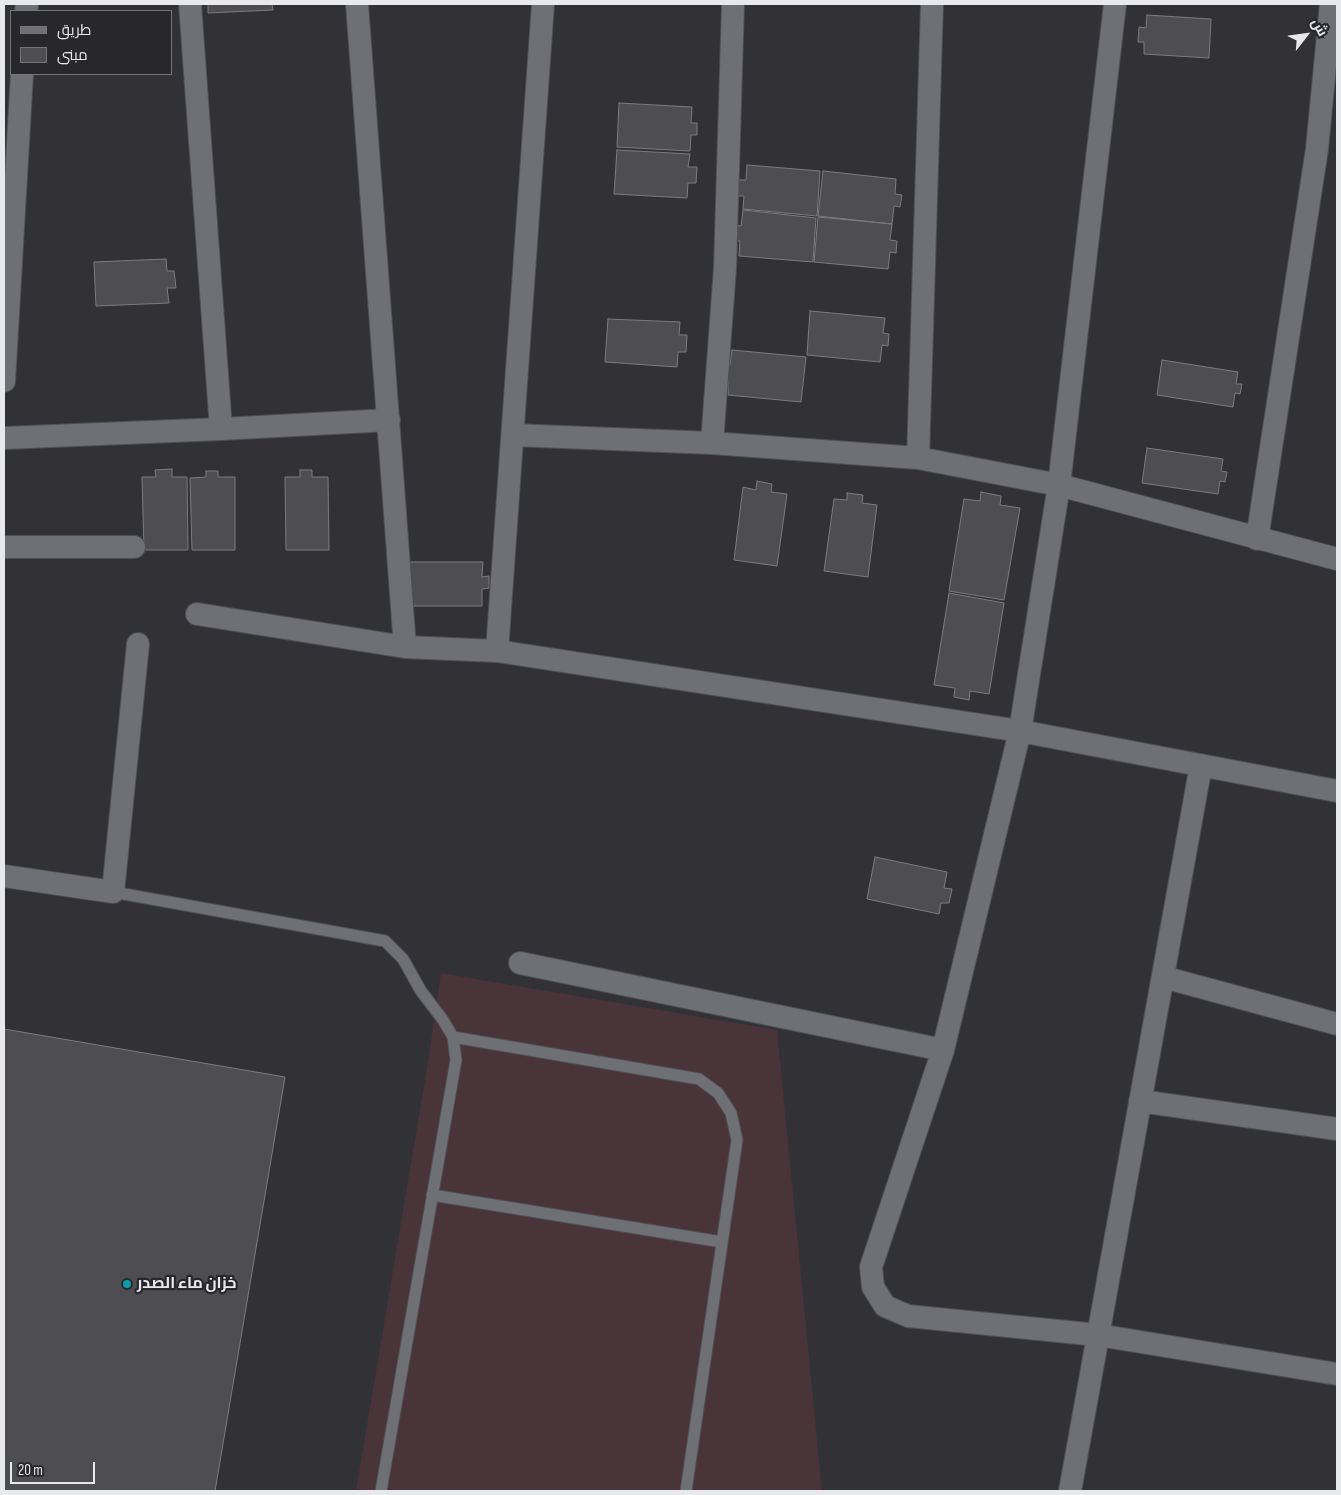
<!DOCTYPE html>
<html>
<head>
<meta charset="utf-8">
<style>
	body { margin:0 }
	#map { position:relative; width:1341px; height:1495px; overflow:hidden; background:#323236; font-family:"Sofia Sans Condensed",Cairo,sans-serif }
	canvas { display:block }
	.frame { position:absolute; inset:0; border:5px solid #e8e9ec; pointer-events:none }
	.legend { position:absolute; left:10px; top:10px; width:162px; height:65px; box-sizing:border-box; background:#28282c; border:1px solid #757579; margin:0; padding:6px 9px; list-style:none; font-size:15px; color:#e8e9ec }
	.legend li { display:flex; align-items:center; gap:10px; height:25px }
	.legend b { width:25px; border:1px solid #757579 }
	.north { position:absolute; left:1281px; top:10px; width:50px; height:50px; -webkit-text-stroke:4px #28282c; paint-order:stroke; rotate:60deg; font-size:14px; font-weight:700; line-height:20px; text-align:center; color:#e8e9ec }
	.north::after { content:''; display:block; margin:auto; width:18px; height:22px; background:#e8e9ec; clip-path:polygon(50% 0,100% 100%,50% 72%,0 100%) }
	.scale { position:absolute; left:10px; top:1462px; width:85px; height:22px; box-sizing:border-box; border:2px solid #e8e9ec; border-top:0; padding-left:6px; font-size:15px; line-height:18px; white-space:nowrap; color:#e8e9ec; -webkit-text-stroke:4px #28282c; paint-order:stroke }
</style>
</head>
<body>
<div id="map">
<canvas width="1341" height="1495"></canvas>
<div class="frame"></div>
<ul class="legend">
<li><b style="height:6px;background:#6f7075"></b>طريق</li>
<li><b style="height:14px;background:#4d4d52"></b>مبنى</li>
</ul>
<div class="north">ش</div>
<div class="scale">20 m</div>
</div>
<script>
const ctx = document.querySelector('canvas').getContext('2d');
ctx.lineJoin = 'round';
function fillPath(path, color) {
  ctx.fillStyle = color;
  ctx.fill(path, 'evenodd');
}
function toPath(rows) {
  const path = new Path2D();
  for (const r of rows) {
    path.moveTo(r[0], r[1]);
    for (let i = 2; i < r.length; i += 2) path.lineTo(r[i], r[i + 1]);
  }
  return path;
}
function strokePath(path, color, width, dash) {
  ctx.strokeStyle = color;
  ctx.lineWidth = width;
  ctx.lineCap = dash ? 'butt' : 'round';
  ctx.setLineDash(dash || []);
  ctx.stroke(path);
}
function label(font, color, halo, rows, align = 'center') {
  ctx.font = font + ' "Sofia Sans Condensed",Cairo,sans-serif';
  ctx.lineWidth = 4.5;
  ctx.setLineDash([]);
  ctx.textBaseline = 'middle';
  ctx.strokeStyle = halo;
  ctx.fillStyle = color;
  for (const [text, x, y, turn = 0] of rows) {
    ctx.save();
    ctx.translate(x, y);
    ctx.rotate((+turn || 0) * Math.PI / 180);
    ctx.textAlign = isNaN(turn) ? turn : align;
    if (halo) ctx.strokeText(text, 0, 0);
    ctx.fillText(text, 0, 0);
    ctx.restore();
  }
}
fillPath(toPath([
	[441,973,777,1030,822,1491,356,1491,429,1055]
]), '#483439');
const building = toPath([
	[208,4,272,4,273,10,208,13,208,4],
	[1147,15,1211,19,1209,58,1144,54,1144,42,1138,42,1139,27,1146,28,1147,15],
	[619,103,692,107,691,123,697,123,697,135,691,135,690,151,617,147,619,103],
	[617,150,690,154,688,167,697,167,696,183,688,183,687,198,614,194,617,150],
	[747,165,820,171,817,216,743,209,744,196,737,196,738,180,746,180,747,165],
	[823,171,896,179,895,194,902,195,900,207,894,206,892,224,818,216,823,171],
	[743,210,816,218,813,262,739,256,740,241,732,241,734,225,741,226,743,210],
	[818,217,892,224,890,240,897,241,896,253,890,252,888,269,814,262,818,217],
	[166,259,167,271,174,271,176,288,167,288,169,303,96,306,94,262,166,259],
	[810,311,885,318,883,333,889,334,888,346,882,345,880,362,807,355,810,311],
	[608,319,680,322,679,335,687,335,686,352,678,352,677,367,605,362,608,319],
	[732,350,806,357,801,402,728,395,728,381,721,381,722,365,730,365,732,350],
	[1162,360,1238,372,1236,384,1242,384,1240,394,1235,393,1233,407,1157,395,1162,360],
	[1147,448,1223,459,1221,471,1227,472,1225,482,1220,481,1218,494,1142,483,1147,448],
	[172,469,172,477,187,477,188,550,144,550,142,477,156,477,155,470,172,469],
	[300,470,312,470,312,477,328,477,329,550,286,550,285,477,300,477,300,470],
	[206,471,218,471,218,477,235,477,235,550,192,550,190,478,206,477,206,471],
	[757,481,772,484,771,492,787,494,777,566,734,560,743,487,756,490,757,481],
	[981,492,1001,496,1000,505,1020,508,1004,600,949,591,964,499,980,501,981,492],
	[847,493,863,495,862,503,877,505,868,577,824,571,834,499,847,500,847,493],
	[409,562,483,562,482,577,489,576,489,588,482,589,482,606,409,606,409,562],
	[949,593,1004,603,989,694,970,691,969,700,954,697,955,688,934,685,949,593],
	[875,857,947,872,944,888,952,889,949,903,941,903,939,914,867,899,875,857],
	[4,1029,285,1077,215,1491,4,1491,4,1029]
]);
fillPath(building, '#4d4d52');
strokePath(building, '#7b7b80', 1);
const service = toPath([
	[113,892,385,941,403,959,421,991,443,1020,453,1037,456,1060,381,1491],
	[453,1037,699,1079,718,1093,731,1113,737,1140,686,1491],
	[432,1195,722,1242]
]);
const minor = toPath([
	[190,4,221,429],
	[357,4,405,647,497,651,1020,731,1337,791],
	[1115,4,1059,485,1020,731,943,1050,871,1267,873,1287,885,1306,908,1316,1098,1335,1337,1374],
	[26,11,27,4],
	[4,381,22,74],
	[513,435,712,443,918,458,1059,485,1337,559],
	[4,438,221,429,389,420],
	[712,443,725,268,733,4],
	[918,458,932,4],
	[1257,539,1317,149,1331,4],
	[4,547,134,547],
	[197,614,405,647],
	[497,651,543,4],
	[4,876,113,892,138,644],
	[520,963,943,1050],
	[1163,977,1337,1024],
	[1140,1101,1337,1129],
	[1070,1491,1201,765]
]);
strokePath(service, '#4f5054', 13);
strokePath(minor, '#4f5054', 24);
strokePath(service, '#6f7075', 11);
strokePath(minor, '#6f7075', 22);
for (const [x, y, r, color] of [
	[127,1284,5,"#0f9aa8"]
]) {
  const dot = new Path2D();
  dot.arc(x, y, r, 0, 2 * Math.PI);
  ctx.fillStyle = color;
  ctx.fill(dot);
  strokePath(dot, '#28282c', 2);
}
label('bold 16px', '#e8e9ec', '#28282c', [
	["خزان ماء الصدر",137,1284]
], 'left');
</script>
</body>
</html>
